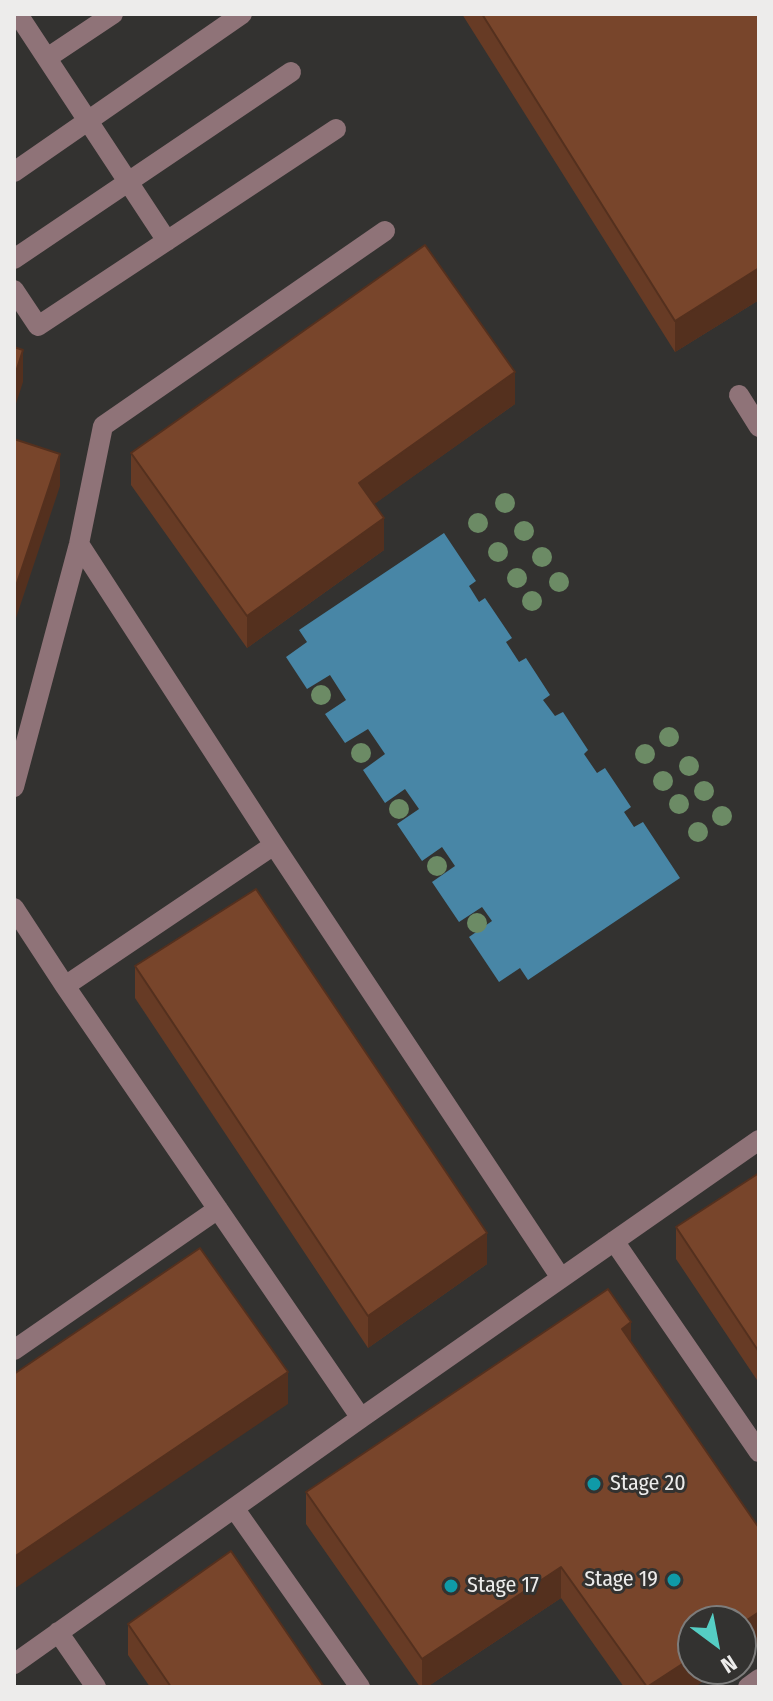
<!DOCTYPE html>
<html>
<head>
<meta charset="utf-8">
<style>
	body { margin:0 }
	#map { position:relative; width:773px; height:1701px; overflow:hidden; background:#333230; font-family:"Fira Sans Condensed",sans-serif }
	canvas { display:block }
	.frame { position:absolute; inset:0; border:16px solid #edeceb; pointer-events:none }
	.north { position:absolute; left:677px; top:1605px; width:80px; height:80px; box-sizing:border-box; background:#333230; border:2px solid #7d7c7b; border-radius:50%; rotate:148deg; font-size:22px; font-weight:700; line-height:32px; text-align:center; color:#edeceb }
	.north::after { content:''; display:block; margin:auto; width:28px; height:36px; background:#55cec4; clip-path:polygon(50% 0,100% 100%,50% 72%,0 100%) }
</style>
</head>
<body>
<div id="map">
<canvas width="773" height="1701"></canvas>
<div class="frame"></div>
<div class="north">N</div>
</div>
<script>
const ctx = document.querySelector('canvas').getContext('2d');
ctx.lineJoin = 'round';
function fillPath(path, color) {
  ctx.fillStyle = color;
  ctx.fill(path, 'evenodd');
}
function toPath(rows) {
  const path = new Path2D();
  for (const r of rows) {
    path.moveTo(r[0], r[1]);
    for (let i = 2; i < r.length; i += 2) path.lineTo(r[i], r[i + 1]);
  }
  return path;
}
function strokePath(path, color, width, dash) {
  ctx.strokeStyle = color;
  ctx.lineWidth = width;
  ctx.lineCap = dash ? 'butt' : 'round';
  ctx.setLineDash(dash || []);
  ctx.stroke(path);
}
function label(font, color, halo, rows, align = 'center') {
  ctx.font = font + ' "Fira Sans Condensed",sans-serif';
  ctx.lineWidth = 6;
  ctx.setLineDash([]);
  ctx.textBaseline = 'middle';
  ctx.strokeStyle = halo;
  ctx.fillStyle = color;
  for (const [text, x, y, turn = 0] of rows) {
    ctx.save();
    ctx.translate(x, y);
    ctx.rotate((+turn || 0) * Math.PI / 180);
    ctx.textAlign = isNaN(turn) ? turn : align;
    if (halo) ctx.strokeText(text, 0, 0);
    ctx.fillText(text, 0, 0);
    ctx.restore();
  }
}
fillPath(toPath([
	[444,533,476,581,469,586,479,602,485,598,512,638,506,642,519,662,526,658,550,695,543,700,555,716,563,712,588,750,584,754,597,773,605,768,631,807,624,812,634,827,643,822,680,878,528,980,520,968,499,982,469,937,492,921,482,907,459,922,432,882,455,866,442,847,422,861,397,824,419,809,405,789,385,803,363,770,385,754,368,729,345,743,325,714,346,700,330,675,307,689,286,657,307,642,299,630]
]), '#4886a6');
strokePath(toPath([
	[19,16,167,241],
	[47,58,113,14],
	[14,172,242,14],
	[14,259,291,72],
	[14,290,38,326,336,129],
	[739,395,759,427],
	[79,544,274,845,561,1278],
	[14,787,79,544,103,426,385,231],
	[14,908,65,986,361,1418,759,1140],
	[65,986,274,845],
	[614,1241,759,1452],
	[14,1350,218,1209],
	[234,1508,360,1687],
	[58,1632,96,1687],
	[14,1664,361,1418],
	[748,1687,759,1679]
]), '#8f7378', 20);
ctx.fillStyle = '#6c8b65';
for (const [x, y] of [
	[505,503],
	[478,523],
	[524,531],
	[498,552],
	[542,557],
	[517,578],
	[559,582],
	[532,601],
	[321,695],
	[669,737],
	[361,753],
	[645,754],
	[689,766],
	[663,781],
	[704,791],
	[679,804],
	[399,809],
	[722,816],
	[698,832],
	[437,866],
	[477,923]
]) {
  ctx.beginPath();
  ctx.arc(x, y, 10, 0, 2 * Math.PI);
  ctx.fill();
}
fillPath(toPath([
	[462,14,759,14,759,300,675,352],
	[515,404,374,504,384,550,247,648,131,485,131,453],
	[135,966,487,1264,368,1348,135,998],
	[759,1173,759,1383,676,1259,676,1227],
	[631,1342,695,1687,624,1687,561,1598,427,1687,420,1687,306,1524,306,1492],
	[128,1624,324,1687,150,1687,128,1655]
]), '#673b25');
fillPath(toPath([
	[759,268,759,300,675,352,675,321],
	[23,350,23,382,14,410,14,378],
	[515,372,515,404,359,515,359,483],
	[60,454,60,486,14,624,14,592],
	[384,518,384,550,247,648,247,616],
	[487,1233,487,1264,368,1348,368,1316],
	[631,1322,631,1354,622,1329],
	[288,1372,288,1404,14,1589,14,1557],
	[561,1567,561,1598,427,1687,422,1687,422,1659],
	[759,1612,759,1644,741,1656,741,1624],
	[693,1657,693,1669,722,1669,695,1687,648,1687]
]), '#54301e');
const building = toPath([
	[482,14,759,14,759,268,675,321,482,14],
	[425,245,515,372,359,483,384,518,247,616,131,453,425,245],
	[14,347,23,350,14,378,14,347],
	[14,439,60,454,14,592,14,439],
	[256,889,487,1233,368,1316,135,966,256,889],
	[759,1173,759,1352,676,1227,759,1173],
	[200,1248,288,1372,14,1557,14,1374,200,1248],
	[608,1289,631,1322,622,1329,759,1528,759,1612,741,1624,741,1621,693,1621,693,1657,647,1687,561,1567,422,1659,306,1492,608,1289],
	[231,1551,324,1687,171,1687,128,1624,231,1551]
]);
fillPath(building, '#78452b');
strokePath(building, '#54301e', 2);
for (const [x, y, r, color] of [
	[594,1484,8,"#0f9aa8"],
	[674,1580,8,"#0f9aa8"],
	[451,1586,8,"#0f9aa8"]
]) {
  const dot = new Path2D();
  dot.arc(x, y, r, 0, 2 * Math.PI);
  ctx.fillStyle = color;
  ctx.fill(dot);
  strokePath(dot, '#333230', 3);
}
label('22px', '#edeceb', '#333230', [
	["Stage 20",610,1484],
	["Stage 19",658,1580,"right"],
	["Stage 17",467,1586]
], 'left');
</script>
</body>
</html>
